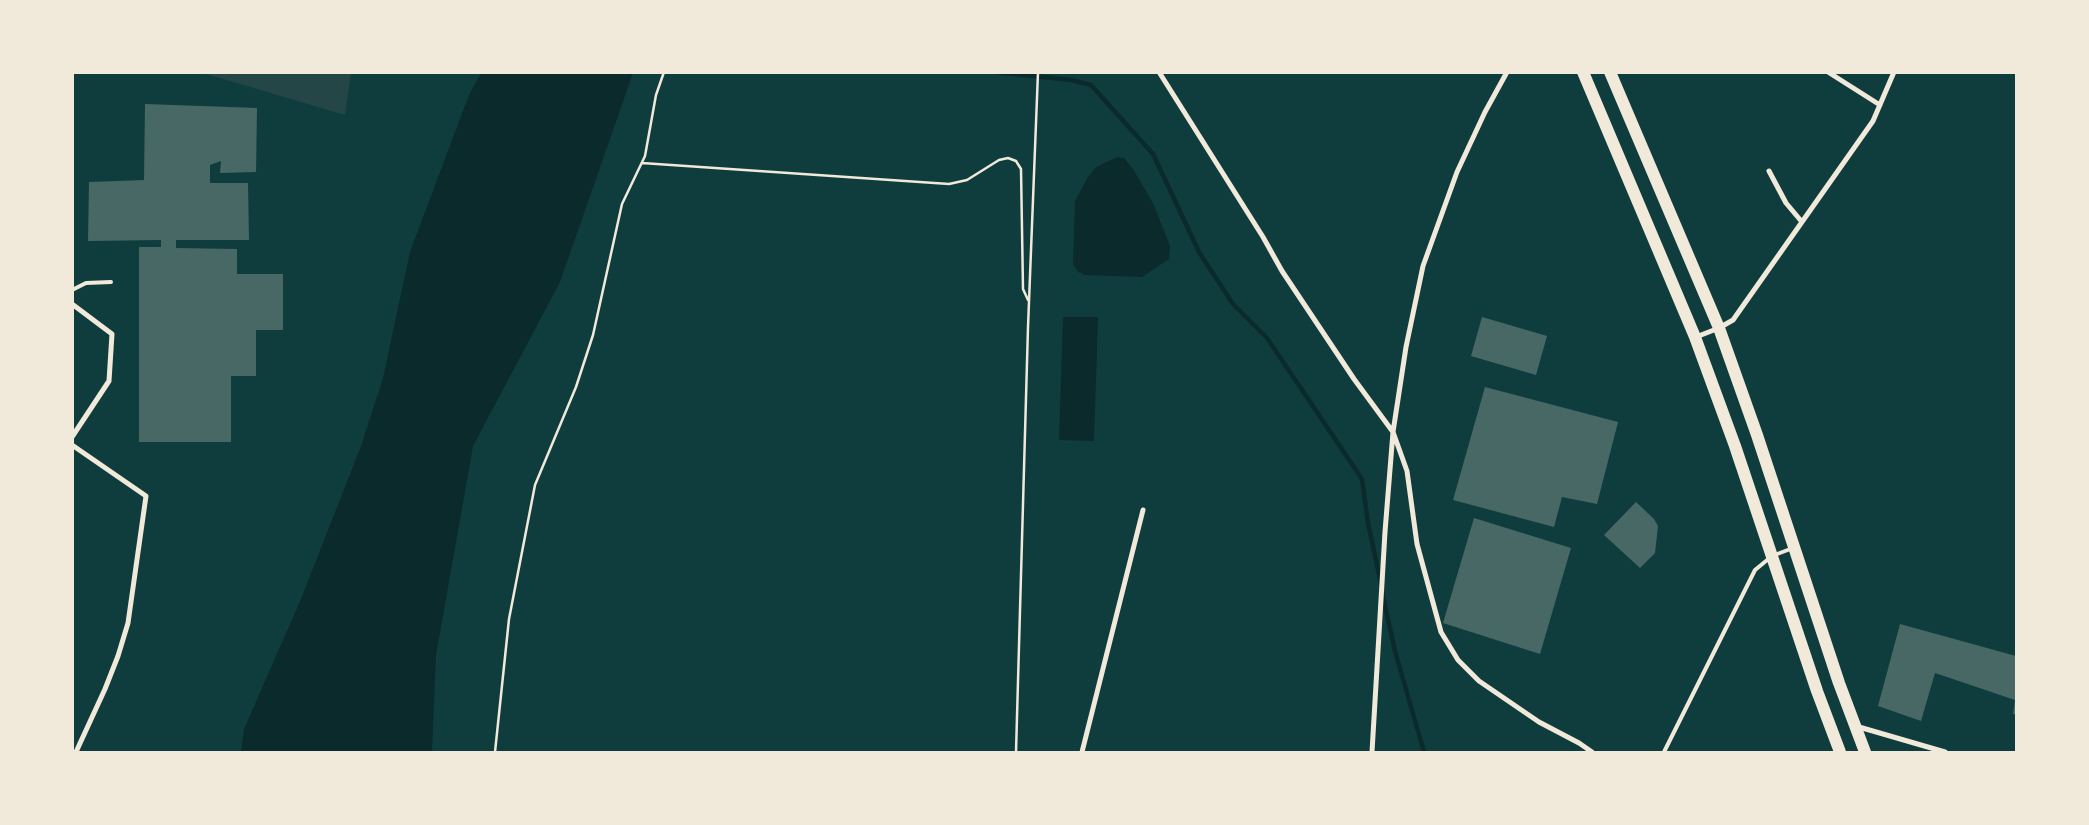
<!DOCTYPE html>
<html>
<head>
<meta charset="utf-8">
<style>
	body { margin:0 }
	#map { position:relative; width:2089px; height:825px; overflow:hidden; background:#0f3d3e; font-family:"Noto Sans",sans-serif }
	canvas { display:block }
	.frame { position:absolute; inset:0; border:74px solid #f1e9da; pointer-events:none }
</style>
</head>
<body>
<div id="map">
<canvas width="2089" height="825"></canvas>
<div class="frame"></div>
</div>
<script>
const ctx = document.querySelector('canvas').getContext('2d');
ctx.lineJoin = 'round';
function fillPath(path, color) {
  ctx.fillStyle = color;
  ctx.fill(path, 'evenodd');
}
function toPath(rows) {
  const path = new Path2D();
  for (const r of rows) {
    path.moveTo(r[0], r[1]);
    for (let i = 2; i < r.length; i += 2) path.lineTo(r[i], r[i + 1]);
  }
  return path;
}
function strokePath(path, color, width, dash) {
  ctx.strokeStyle = color;
  ctx.lineWidth = width;
  ctx.lineCap = dash ? 'butt' : 'round';
  ctx.setLineDash(dash || []);
  ctx.stroke(path);
}
fillPath(toPath([
	[203,73,351,73,345,115]
]), '#244646');
fillPath(toPath([
	[481,73,633,73,560,282,473,446,436,655,432,752,241,752,244,729,301,599,361,446,383,378,410,252,469,95],
	[1117,157,1124,158,1133,169,1153,203,1170,246,1169,259,1142,277,1085,275,1078,272,1073,264,1075,201,1088,177,1096,167],
	[1063,317,1098,317,1094,441,1059,440]
]), '#0a2a2b');
strokePath(toPath([
	[995,72,1071,80,1091,85,1153,154,1199,252,1233,304,1267,338,1362,479,1368,523,1381,584],
	[1382,592,1395,651,1424,752]
]), '#0a2a2b', 4.5);
fillPath(toPath([
	[145,104,257,108,256,172,220,173,221,161,210,165,210,183,248,183,249,240,176,240,176,248,237,249,237,274,283,274,283,330,256,330,256,376,231,376,231,442,139,442,139,247,161,247,161,240,88,241,89,182,144,180],
	[1482,317,1547,336,1536,375,1471,356],
	[1485,387,1618,422,1597,504,1562,497,1554,527,1453,500],
	[1636,502,1654,519,1658,526,1655,553,1640,568,1604,535],
	[1474,518,1571,548,1540,654,1443,623],
	[1900,624,2016,656,2016,715,2013,714,2015,700,1935,673,1921,721,1878,706]
]), '#486865');
strokePath(toPath([
	[642,163,949,184,967,180,999,160,1008,158,1016,161,1021,169,1023,289,1028,300],
	[495,752,509,619,535,485,576,387,593,335,622,204,645,156,656,95,664,72],
	[1016,752,1028,327,1038,72]
]), '#f1e9da', 2.5);
strokePath(toPath([
	[72,290,86,283,111,282],
	[1664,752,1755,570,1772,556,1793,548]
]), '#f1e9da', 4);
strokePath(toPath([
	[1159,72,1263,237,1282,271,1354,379,1393,432,1407,471,1417,544,1441,632,1458,660,1479,681,1539,722,1579,743,1592,752],
	[1828,72,1880,105],
	[1769,171,1786,203,1802,222],
	[72,304,112,334,109,381,72,437],
	[1696,337,1719,328,1733,320,1873,121,1894,72],
	[72,445,146,496,128,623,118,656,105,689,76,752],
	[1859,727,1945,752],
	[1082,752,1143,510],
	[1372,752,1385,532,1393,432,1406,347,1423,266,1457,172,1485,112,1507,72]
]), '#f1e9da', 5);
strokePath(toPath([
	[1583,72,1695,337,1735,446,1817,691,1840,752],
	[1610,72,1719,328,1757,435,1839,683,1865,752]
]), '#f1e9da', 12);
</script>
</body>
</html>
